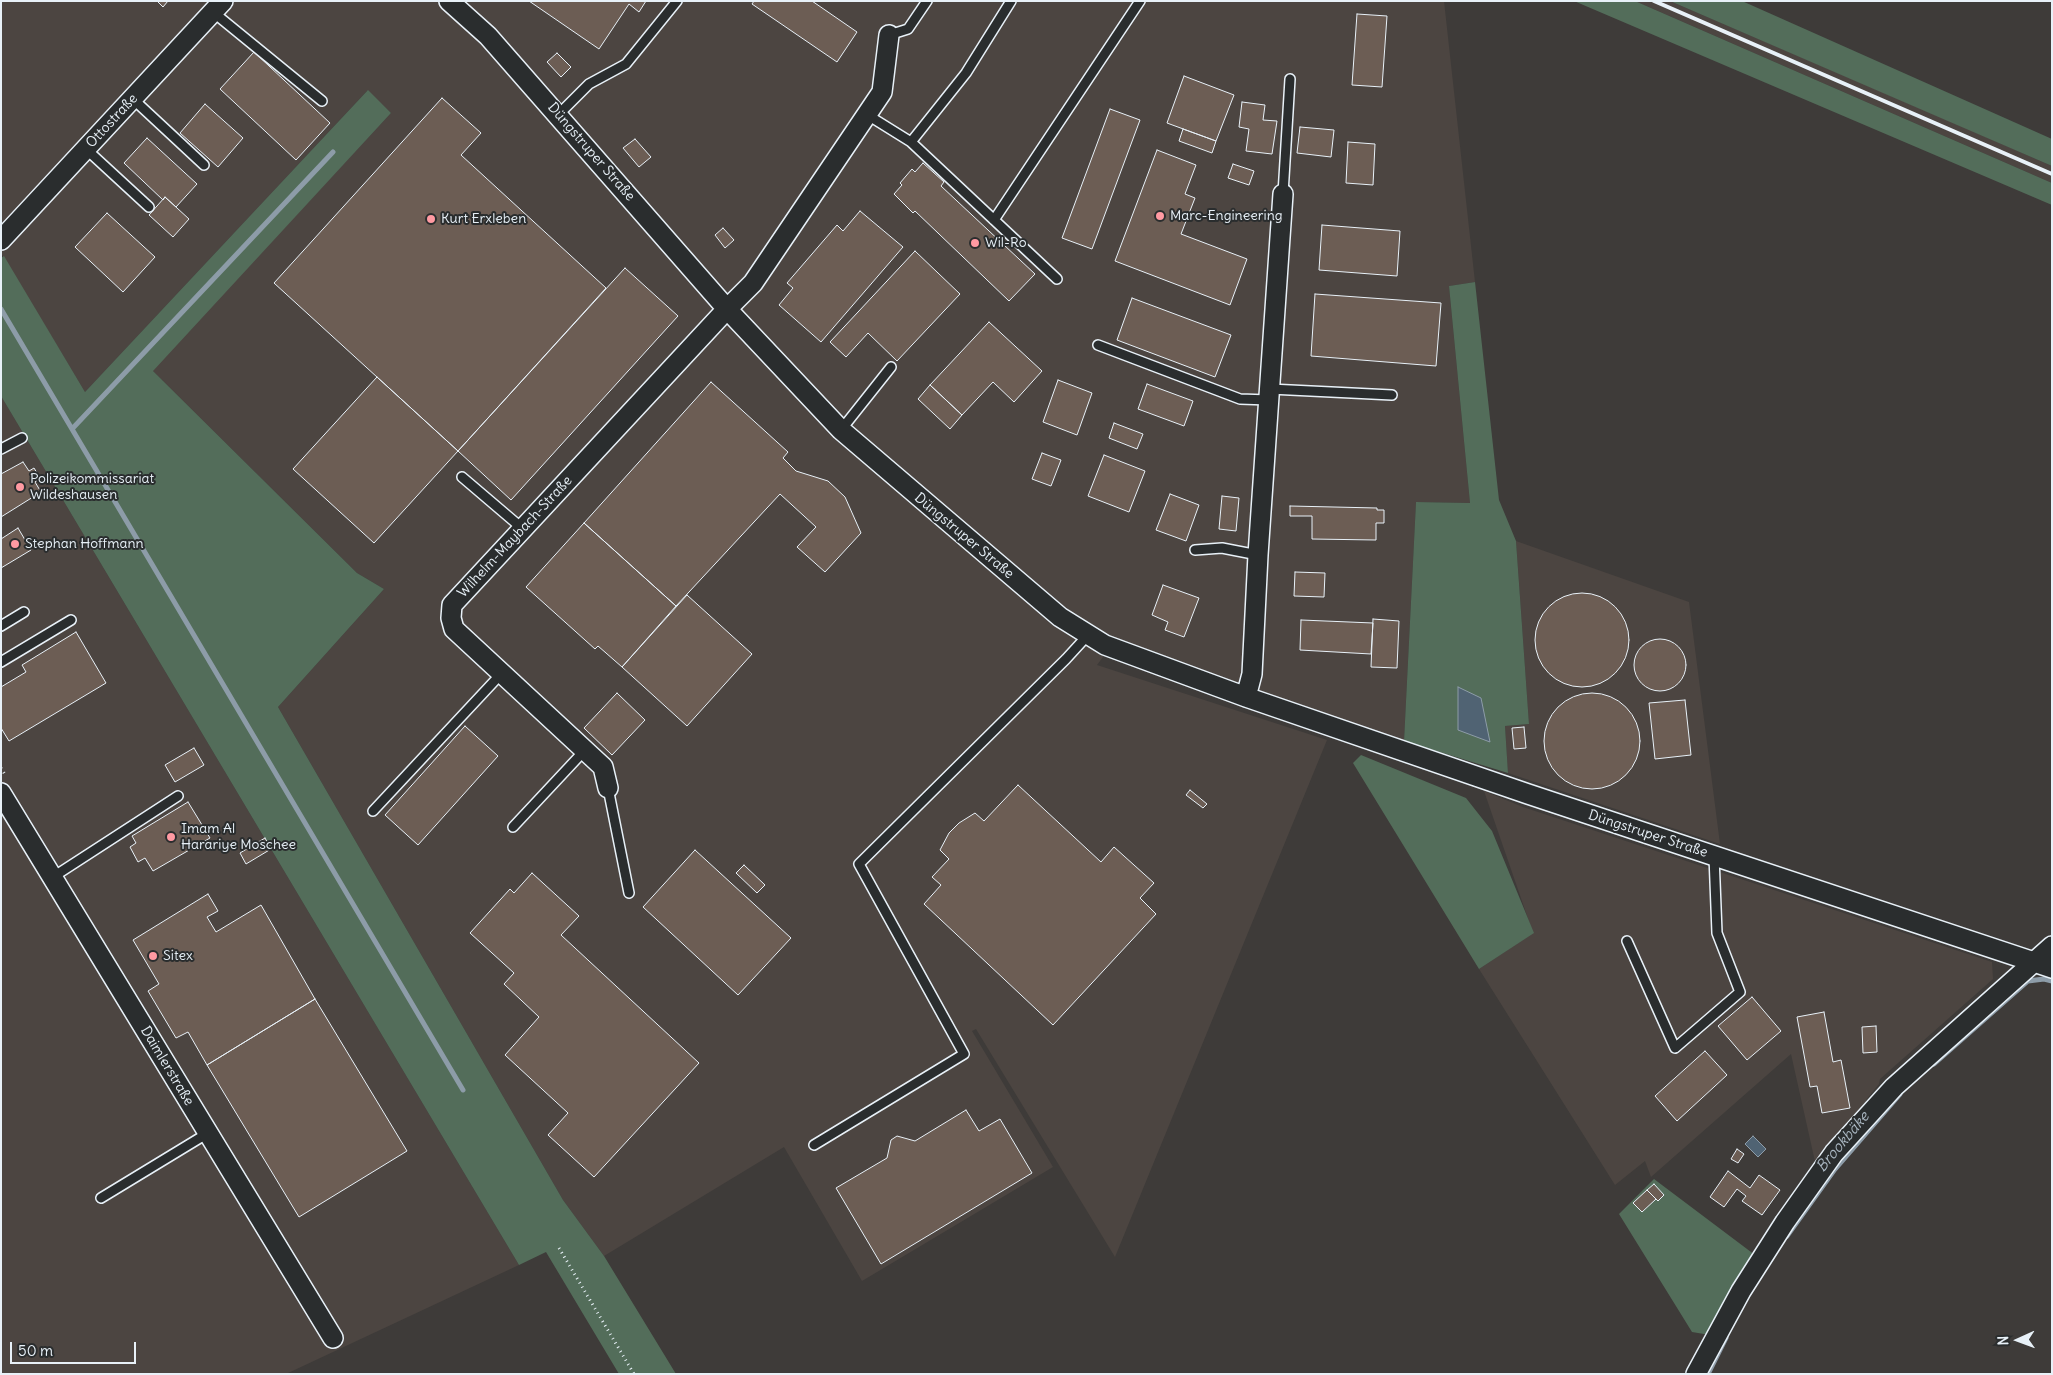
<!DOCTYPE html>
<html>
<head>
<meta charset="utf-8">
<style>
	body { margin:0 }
	#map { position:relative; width:2053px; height:1375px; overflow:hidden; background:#3e3b39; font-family:Delius,sans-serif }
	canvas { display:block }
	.frame { position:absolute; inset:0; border:2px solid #e8f1f8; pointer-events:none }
	.north { position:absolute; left:1993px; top:1315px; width:50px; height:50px; -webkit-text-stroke:4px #2a2d2e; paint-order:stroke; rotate:268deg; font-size:14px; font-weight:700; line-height:20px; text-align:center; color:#e8f1f8 }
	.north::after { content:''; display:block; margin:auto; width:18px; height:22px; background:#e8f1f8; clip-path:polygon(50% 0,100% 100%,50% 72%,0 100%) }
	.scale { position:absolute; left:10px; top:1342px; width:126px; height:22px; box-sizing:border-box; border:2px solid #e8f1f8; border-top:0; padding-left:6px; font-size:15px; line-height:18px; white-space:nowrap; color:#e8f1f8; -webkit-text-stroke:4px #2a2d2e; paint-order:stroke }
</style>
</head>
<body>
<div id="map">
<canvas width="2053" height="1375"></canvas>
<div class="frame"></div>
<div class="north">N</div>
<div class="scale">50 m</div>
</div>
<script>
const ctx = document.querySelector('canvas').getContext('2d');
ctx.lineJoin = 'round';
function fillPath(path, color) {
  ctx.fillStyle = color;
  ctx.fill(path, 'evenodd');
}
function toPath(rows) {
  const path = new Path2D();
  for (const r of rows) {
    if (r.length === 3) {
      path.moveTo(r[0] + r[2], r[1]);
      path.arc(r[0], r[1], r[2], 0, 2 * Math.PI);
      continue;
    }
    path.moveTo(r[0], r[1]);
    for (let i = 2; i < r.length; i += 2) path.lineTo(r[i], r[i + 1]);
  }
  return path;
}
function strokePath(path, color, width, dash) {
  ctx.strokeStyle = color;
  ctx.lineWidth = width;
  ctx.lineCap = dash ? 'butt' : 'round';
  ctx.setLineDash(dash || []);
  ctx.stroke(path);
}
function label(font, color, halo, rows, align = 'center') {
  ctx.font = font + ' Delius,sans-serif';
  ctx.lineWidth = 4;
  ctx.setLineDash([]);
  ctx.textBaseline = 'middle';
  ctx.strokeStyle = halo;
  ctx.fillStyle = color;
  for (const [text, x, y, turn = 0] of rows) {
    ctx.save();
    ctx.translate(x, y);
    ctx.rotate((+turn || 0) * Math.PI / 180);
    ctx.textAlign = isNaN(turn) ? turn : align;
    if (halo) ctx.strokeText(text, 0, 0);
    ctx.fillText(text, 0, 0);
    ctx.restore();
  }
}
fillPath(toPath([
	[1,1,1444,1,1475,282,1449,286,1470,503,1416,502,1404,741,1115,641,1097,665,1327,740,1115,1257,976,1029,972,1031,1053,1167,862,1281,784,1147,604,1256,563,1200,278,707,384,589,357,573,152,370,391,113,367,91,85,392,1,253],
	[1635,1,1670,1,1938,116,2052,166,2052,183],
	[1,396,519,1265,286,1374,1,1374],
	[1516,541,1689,602,1720,844,1508,773,1505,726,1529,724],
	[1484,791,1523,807,1992,962,1993,979,1880,1079,1879,1084,1866,1100,1867,1105,1816,1166,1791,1054,1651,1177,1645,1161,1615,1185,1479,969,1533,933]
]), '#4c4541');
fillPath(toPath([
	[1574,1,1635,1,2052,183,2052,205],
	[1670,1,1742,1,2052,139,2052,166],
	[368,90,391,113,153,371,357,573,384,589,278,707,563,1200,604,1256,676,1374,619,1374,546,1252,519,1265,1,396,1,258,4,256,85,392],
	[1475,282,1499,500,1516,541,1529,724,1505,726,1508,773,1404,741,1416,502,1470,503,1449,286],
	[1361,755,1466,798,1492,831,1534,933,1479,969,1353,763],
	[1654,1179,1755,1255,1710,1335,1692,1332,1619,1214]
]), '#536d5a');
const water = toPath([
	[1458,687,1481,698,1490,742,1458,730,1458,687],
	[1753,1136,1766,1149,1758,1157,1745,1144,1753,1136]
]);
fillPath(water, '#506373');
strokePath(water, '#8d9ca8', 1);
strokePath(toPath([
	[1,309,463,1090],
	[72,429,333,152],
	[1934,1064,2028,981,2044,979,2052,981],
	[1787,1236,1835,1169,1900,1094],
	[1708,1374,1726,1338]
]), '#8d9ca8', 5);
const building = toPath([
	[157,1,168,1,163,7,157,1],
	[529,1,646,1,639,12,629,4,599,49,529,1],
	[754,1,812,1,857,32,837,62,752,4,754,1],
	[1357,14,1387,16,1382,87,1352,85,1357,14],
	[254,52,330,123,296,160,220,89,254,52],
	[557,53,571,67,561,77,547,62,557,53],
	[1184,76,1234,95,1216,141,1167,123,1184,76],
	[442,98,481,133,461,155,606,288,458,451,274,283,442,98],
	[1242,102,1265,105,1263,120,1277,121,1272,154,1246,151,1249,129,1239,127,1242,102],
	[205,104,243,138,218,167,180,133,205,104],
	[1110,109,1140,120,1092,249,1062,238,1110,109],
	[1300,127,1334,130,1331,157,1297,153,1300,127],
	[1183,129,1216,141,1212,153,1179,141,1183,129],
	[147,138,197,184,176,207,165,197,163,200,124,163,147,138],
	[635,139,651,157,639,167,623,148,635,139],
	[1348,142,1375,144,1373,185,1346,183,1348,142],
	[1157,150,1196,165,1185,194,1195,198,1181,234,1247,259,1230,305,1115,261,1157,150],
	[923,163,944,182,941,186,1035,274,1009,301,915,211,913,213,894,194,902,185,900,183,912,169,915,172,923,163],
	[1233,164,1254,171,1249,185,1228,178,1233,164],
	[165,197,189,219,173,237,149,215,165,197],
	[860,211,903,247,821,342,779,305,793,288,787,283,837,225,843,231,860,211],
	[107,213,155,257,123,292,75,247,107,213],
	[1322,225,1400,231,1397,276,1319,270,1322,225],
	[723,228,734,240,725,248,715,235,723,228],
	[915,251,960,294,897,361,868,333,846,357,830,342,915,251],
	[625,268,678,316,511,500,458,451,625,268],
	[1315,294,1441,303,1436,366,1311,356,1315,294],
	[1132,298,1231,335,1215,377,1117,340,1132,298],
	[989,322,1042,371,1014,402,993,382,962,415,930,385,989,322],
	[377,377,458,451,374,543,293,469,377,377],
	[1058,380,1092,393,1077,435,1043,422,1058,380],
	[711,382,788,452,783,458,796,471,828,481,845,497,861,533,825,572,797,547,816,527,780,494,676,606,584,523,711,382],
	[1147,384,1193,401,1184,426,1138,409,1147,384],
	[930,385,962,415,950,429,918,399,930,385],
	[1114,423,1143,434,1137,449,1109,438,1114,423],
	[1042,453,1061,460,1051,486,1032,479,1042,453],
	[1104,455,1145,471,1129,512,1088,496,1104,455],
	[23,462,29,471,34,468,40,478,35,482,41,492,1,517,1,474,23,462],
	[1170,494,1199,505,1186,541,1156,530,1170,494],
	[1222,496,1239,498,1236,531,1219,529,1222,496],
	[1290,506,1377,508,1377,510,1384,510,1384,523,1376,523,1376,540,1312,539,1312,516,1290,516,1290,506],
	[584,523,676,606,622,667,598,646,595,649,526,587,584,523],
	[18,528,31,550,1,568,1,539,18,528],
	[1295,572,1325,573,1324,597,1294,596,1295,572],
	[1163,585,1199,598,1184,637,1165,630,1168,622,1152,615,1163,585],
	[1582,640,47],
	[687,595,752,654,687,726,622,667,687,595],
	[1373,619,1399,621,1397,668,1371,667,1373,619],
	[1301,620,1373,623,1371,654,1300,650,1301,620],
	[76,632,106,683,9,741,1,728,1,687,26,672,22,665,76,632],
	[1660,665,26],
	[617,693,645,720,612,755,584,728,617,693],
	[1592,741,48],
	[1685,700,1691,755,1655,759,1649,703,1685,700],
	[465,726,498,756,418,845,385,815,465,726],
	[1524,727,1526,748,1514,749,1512,728,1524,727],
	[194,748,204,765,175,782,165,765,194,748],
	[1018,785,1101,862,1114,847,1154,883,1140,898,1156,914,1053,1025,924,904,941,885,932,877,949,859,940,850,949,833,959,823,975,813,984,821,1018,785],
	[1190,790,1207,804,1203,808,1186,795,1190,790],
	[188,802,210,838,153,871,145,858,138,862,130,847,136,843,132,836,188,802],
	[265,838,271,849,246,864,240,853,265,838],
	[695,850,791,938,738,995,643,907,695,850],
	[744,865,765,885,757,893,736,873,744,865],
	[532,873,579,916,561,935,699,1063,594,1177,548,1135,568,1113,505,1055,539,1017,504,984,514,973,470,933,510,889,514,893,532,873],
	[208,894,218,911,207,917,216,932,261,905,315,999,207,1065,188,1032,176,1038,148,991,159,984,133,940,208,894],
	[1752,997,1781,1031,1747,1060,1718,1026,1752,997],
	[315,999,407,1151,299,1217,207,1065,315,999],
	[1824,1012,1833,1062,1841,1060,1850,1108,1822,1113,1817,1086,1810,1087,1797,1017,1824,1012],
	[1876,1026,1877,1052,1863,1053,1862,1027,1876,1026],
	[1705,1051,1727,1075,1677,1121,1655,1096,1705,1051],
	[966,1110,979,1131,1000,1119,1032,1173,881,1264,836,1188,887,1158,891,1140,897,1136,915,1141,966,1110],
	[1737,1149,1744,1154,1738,1163,1731,1159,1737,1149],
	[1728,1171,1750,1188,1759,1175,1780,1190,1762,1215,1742,1201,1746,1196,1737,1189,1724,1207,1710,1197,1728,1171],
	[1654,1184,1664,1195,1658,1201,1647,1190,1654,1184],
	[1647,1190,1656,1199,1642,1212,1633,1203,1647,1190]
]);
fillPath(building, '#6c5d54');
strokePath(building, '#e8f1f8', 1);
const lane = toPath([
	[213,12,322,101],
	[889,35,908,29,927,1],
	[133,99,204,165],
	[866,114,911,142,1057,279],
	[558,115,589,84,626,64,677,1],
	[911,142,966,73,1011,1],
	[86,149,149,207],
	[1283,194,1290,79],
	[994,220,1140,1],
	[1098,345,1240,399,1269,400],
	[1270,389,1392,395],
	[841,430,891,367],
	[1,449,22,438],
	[462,477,523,529],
	[1195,550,1222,548,1258,555],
	[1,626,24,612],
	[1,662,71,620],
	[608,788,629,893],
	[373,811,501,674],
	[513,827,585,750],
	[53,877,178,796],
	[1627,941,1675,1048,1740,992,1717,933,1714,856],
	[814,1145,964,1054,859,864,1066,659,1088,635],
	[101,1198,208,1133]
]);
const street = toPath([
	[449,1,488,36,727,309,841,430,1060,617,1105,645,1246,697,1528,794,2052,968],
	[1,240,223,1],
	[1246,697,1252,674,1258,555,1283,194],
	[608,788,603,767,454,629,451,618,452,605,727,309,753,283,882,92,889,35],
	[1,793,333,1338],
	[1696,1374,1741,1291,1785,1222,1834,1153,1894,1087,2052,946]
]);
strokePath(lane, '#e8f1f8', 12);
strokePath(street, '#e8f1f8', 22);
strokePath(toPath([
	[1,768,6,776],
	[559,1248,634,1374]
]), '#e8f1f8', 3, [1, 4]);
strokePath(lane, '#2a2d2e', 9);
strokePath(street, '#2a2d2e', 19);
strokePath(toPath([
	[1654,1,2052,174]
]), '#e8f1f8', 4);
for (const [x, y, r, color] of [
	[1160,216,5,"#ff9aa2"],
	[431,219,5,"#ff9aa2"],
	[975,243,5,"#ff9aa2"],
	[20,487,5,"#ff9aa2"],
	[15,544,5,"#ff9aa2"],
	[171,837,5,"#ff9aa2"],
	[153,956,5,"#ff9aa2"]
]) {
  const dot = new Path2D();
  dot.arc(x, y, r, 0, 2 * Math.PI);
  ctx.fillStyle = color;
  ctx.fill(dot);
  strokePath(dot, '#2a2d2e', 2);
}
label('14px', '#e8f1f8', '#2a2d2e', [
	["Ottostraße",112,121,-47],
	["Düngstruper Straße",591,152,49],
	["Düngstruper Straße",964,536,40],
	["Wilhelm-Maybach-Straße",515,537,-47],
	["Düngstruper Straße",1648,834,18],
	["Daimlerstraße",167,1066,59]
]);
label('14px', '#e8f1f8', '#2a2d2e', [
	["Marc-Engineering",1170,216],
	["Kurt Erxleben",441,219],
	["Wil-Ro",985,243],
	["Polizeikommissariat",30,479],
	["Wildeshausen",30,495],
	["Stephan Hoffmann",25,544],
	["Imam Al",181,829],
	["Harariye Moschee",181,845],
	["Sitex",163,956]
], 'left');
label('italic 15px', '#abb8c3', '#2a2d2e', [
	["Brookbäke",1843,1142,-50]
]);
</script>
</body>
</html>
